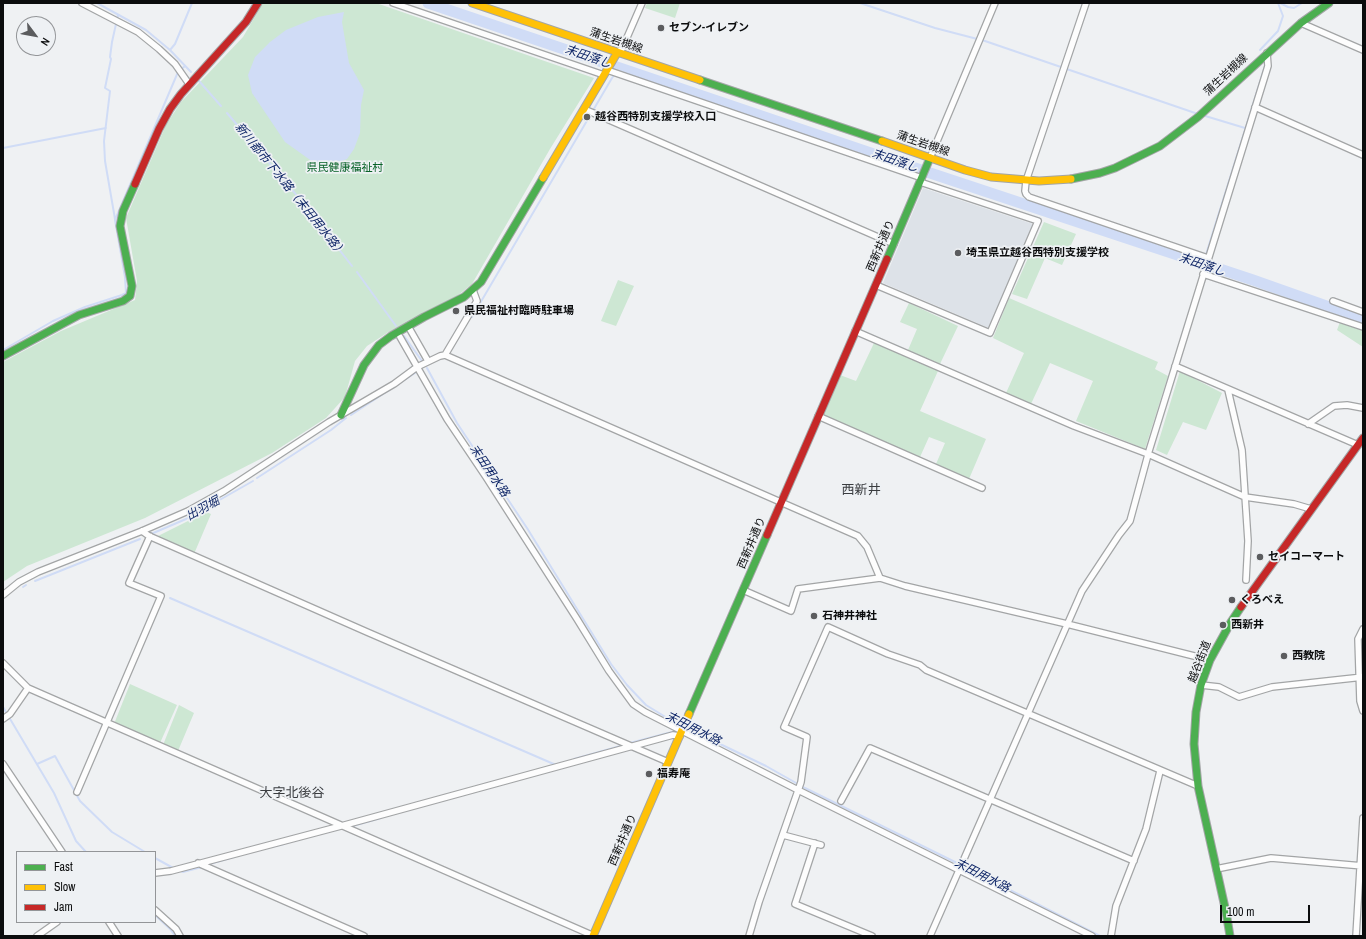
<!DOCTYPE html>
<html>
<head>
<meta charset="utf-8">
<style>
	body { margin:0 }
	#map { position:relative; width:1366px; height:939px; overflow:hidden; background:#eff1f3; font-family:"Archivo Narrow",sans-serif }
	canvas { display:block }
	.frame { position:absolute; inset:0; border:4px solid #0b0c0d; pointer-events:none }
	.legend { position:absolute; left:16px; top:851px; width:140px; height:72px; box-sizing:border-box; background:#eef1f4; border:1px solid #939598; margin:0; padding:5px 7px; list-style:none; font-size:12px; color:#0b0c0d }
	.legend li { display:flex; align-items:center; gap:8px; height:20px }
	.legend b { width:20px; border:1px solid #939598 }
	.north { position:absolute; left:16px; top:16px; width:40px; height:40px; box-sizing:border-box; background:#eef1f4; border:1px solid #939598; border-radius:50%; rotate:122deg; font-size:11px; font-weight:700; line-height:16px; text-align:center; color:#0b0c0d }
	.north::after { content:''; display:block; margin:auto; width:14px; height:18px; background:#5b5c5e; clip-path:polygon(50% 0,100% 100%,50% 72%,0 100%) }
	.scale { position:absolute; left:1220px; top:905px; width:90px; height:18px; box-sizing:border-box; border:2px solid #0b0c0d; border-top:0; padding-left:5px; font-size:12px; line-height:14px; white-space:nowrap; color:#0b0c0d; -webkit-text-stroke:3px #eef1f4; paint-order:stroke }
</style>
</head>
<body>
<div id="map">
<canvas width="1366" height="939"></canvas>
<div class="frame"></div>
<ul class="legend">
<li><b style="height:5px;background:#4caf50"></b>Fast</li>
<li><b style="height:5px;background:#ffc107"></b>Slow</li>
<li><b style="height:5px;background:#c62828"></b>Jam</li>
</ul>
<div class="north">N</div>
<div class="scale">100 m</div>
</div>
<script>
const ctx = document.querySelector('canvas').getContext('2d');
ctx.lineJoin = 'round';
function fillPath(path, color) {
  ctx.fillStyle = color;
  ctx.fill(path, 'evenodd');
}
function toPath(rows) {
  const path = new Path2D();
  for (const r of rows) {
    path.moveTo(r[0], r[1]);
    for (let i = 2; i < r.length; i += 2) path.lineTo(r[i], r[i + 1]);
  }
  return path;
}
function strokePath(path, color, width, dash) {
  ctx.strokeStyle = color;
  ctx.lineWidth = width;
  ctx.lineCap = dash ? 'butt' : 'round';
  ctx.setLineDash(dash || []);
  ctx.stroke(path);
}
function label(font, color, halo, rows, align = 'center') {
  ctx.font = font + ' "Archivo Narrow","Noto Sans JP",sans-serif';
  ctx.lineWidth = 3.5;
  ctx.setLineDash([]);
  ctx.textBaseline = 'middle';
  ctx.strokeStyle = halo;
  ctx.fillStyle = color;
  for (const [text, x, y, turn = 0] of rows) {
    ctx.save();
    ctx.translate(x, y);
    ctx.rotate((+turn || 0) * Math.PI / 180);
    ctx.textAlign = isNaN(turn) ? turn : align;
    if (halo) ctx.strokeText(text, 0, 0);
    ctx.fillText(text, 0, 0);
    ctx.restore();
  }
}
fillPath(toPath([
	[923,188,1033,224,989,328,883,283]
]), '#dde2e8');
fillPath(toPath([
	[263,3,376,3,594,78,550,149,472,284,457,296,387,333,367,346,355,361,345,397,326,418,272,453,145,518,27,566,3,582,3,362,61,331,135,300,137,281,126,218,166,125,181,102,243,37],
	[647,3,680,3,675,18,645,8],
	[1044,222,1076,234,1062,265,1045,258,1027,299,1012,294],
	[618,280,634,286,616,326,601,321],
	[1009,298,1158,362,1155,369,1168,376,1145,449,1076,421,1093,381,1050,363,1031,404,1006,393,1024,353,993,338],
	[909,303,958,326,940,364,908,350,917,329,900,322],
	[1340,322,1363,329,1363,347,1337,330],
	[874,343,938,371,920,411,986,439,969,479,936,464,945,443,929,437,920,457,823,415,840,375,856,381],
	[1180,371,1222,393,1206,430,1183,422,1167,455,1156,450],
	[206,512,211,514,194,554,156,537],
	[130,684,177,705,160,743,114,724],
	[179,705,194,713,178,751,163,745]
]), '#cde7d3');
fillPath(toPath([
	[344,12,342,22,349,63,364,90,361,105,360,133,354,149,347,159,331,165,313,162,285,142,252,93,248,75,255,57,270,42,286,30,318,17]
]), '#d0dcf6');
strokePath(toPath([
	[97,3,146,30,170,50,191,72],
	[860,3,935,28,985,41,1198,114],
	[1280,3,1288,7,1294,8,1302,3],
	[170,50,175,44,192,3],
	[1260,50,1278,31,1283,16,1278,3],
	[199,81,221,106],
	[227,113,294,192,352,266],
	[1202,115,1245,128],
	[3,148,106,128],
	[115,219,105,161,104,141,110,91,105,88,111,59,110,57,112,42,118,15],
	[1203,264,1265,66],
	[357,272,396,326],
	[472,317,612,78,620,67],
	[404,336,422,361],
	[3,350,53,321,85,307,122,295,126,293,125,277,115,220,178,72,185,66],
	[427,368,457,423,527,528,611,664,627,685,646,705,672,721,766,766,805,788,957,863,1100,936],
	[351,415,415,373],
	[257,478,331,430,346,418],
	[151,534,186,519,253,481],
	[35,581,140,539],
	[23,587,26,585],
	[170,598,556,765],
	[3,707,54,793,76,841,86,852],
	[630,743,668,733,680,731],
	[574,759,624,745],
	[37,764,55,756,80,801,112,832,145,852],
	[349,827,381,818],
	[271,847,284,844],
	[155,858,175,869],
	[206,865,234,857],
	[179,870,183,872,202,867],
	[155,915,170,929,175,936]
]), '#d0dcf6', 2);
strokePath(toPath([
	[428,3,912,167,1253,280,1363,319]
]), '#d0dcf6', 11);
const street = toPath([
	[82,3,138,32,159,49,175,64,189,84],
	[393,3,604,75],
	[1086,3,1026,181,1025,191,1026,194,1029,197,1208,258],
	[1301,23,1363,50],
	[617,53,622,49,642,3],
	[607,70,922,178],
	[1255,107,1363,155],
	[584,109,894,244],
	[930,158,995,3],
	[1203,274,1363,327],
	[876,285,990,333,1038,221,920,182],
	[1333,301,1363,312],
	[408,326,428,361],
	[855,331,1074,426,1148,454,1245,497,1294,504,1311,509],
	[400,337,447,419,486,477,577,619,609,671,633,704,645,712,798,790,1092,936],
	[445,355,858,536,867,547,880,578],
	[1175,366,1358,445],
	[1228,390,1242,450,1248,541,1246,580],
	[818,416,982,488],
	[1308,424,1334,406,1347,405,1363,408],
	[142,531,149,536,367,632,668,762],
	[743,590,791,611,798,589,880,578,905,586,1067,624,1210,660],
	[3,595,19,582,38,572,142,531,188,511,224,491,329,422,394,384,417,367,440,356,445,355,477,301,473,290],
	[1363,629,1358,639,1360,701,1363,711],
	[3,663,28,688,594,936],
	[1201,685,1219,687,1239,697,1272,687,1363,677],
	[3,719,10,714,28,688],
	[3,764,62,852],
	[77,792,161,596,129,583,150,536],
	[841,801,870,748,1134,861],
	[783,835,821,845],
	[815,843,795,904,872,936],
	[198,863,364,936],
	[1216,869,1271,858,1363,866],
	[155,873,171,871,341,826,673,735,680,736],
	[155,910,176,929,180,936],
	[109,922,118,936],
	[37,936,57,922],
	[749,936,759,902,801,782,807,737,784,727,828,627,888,654,920,665,926,670,1198,786],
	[930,936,1082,591,1119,535,1130,521,1149,451,1268,66,1267,53],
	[1111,936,1116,906,1146,829,1160,771],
	[1356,936,1363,818]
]);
const fast = toPath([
	[700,80,882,141],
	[1071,179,1100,173,1115,168,1160,146,1198,117,1301,23,1329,3],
	[887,259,930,158],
	[3,356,79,315,123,301,130,296,132,286,120,226,123,211,135,184],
	[341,415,364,365,379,345,391,336,424,317,464,297,481,282,543,178],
	[689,714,767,535],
	[1230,936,1226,912,1198,786,1194,744,1196,712,1201,685,1210,660,1231,622,1241,607]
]);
const slow = toPath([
	[472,3,700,80],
	[882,141,965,170,991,177,1039,181,1071,179],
	[543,178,617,53],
	[593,936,689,714]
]);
const jam = toPath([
	[135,184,159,129,170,109,181,94,246,22,258,3],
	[767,535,887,259],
	[1241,607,1363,438]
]);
strokePath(street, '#a3a5a6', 8);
strokePath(fast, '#a3a5a6', 9);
strokePath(slow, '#a3a5a6', 9);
strokePath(jam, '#a3a5a6', 9);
strokePath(street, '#fdfdfd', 5.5);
strokePath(fast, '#4caf50', 7);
strokePath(slow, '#ffc107', 7);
strokePath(jam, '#c62828', 7);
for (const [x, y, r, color] of [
	[661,28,4,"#5b5c5e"],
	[587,117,4,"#5b5c5e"],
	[958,253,4,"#5b5c5e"],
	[456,311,4,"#5b5c5e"],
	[1260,557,4,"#5b5c5e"],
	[1232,600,4,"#5b5c5e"],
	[814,616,4,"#5b5c5e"],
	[1223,625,4,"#5b5c5e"],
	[1284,656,4,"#5b5c5e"],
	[649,774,4,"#5b5c5e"]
]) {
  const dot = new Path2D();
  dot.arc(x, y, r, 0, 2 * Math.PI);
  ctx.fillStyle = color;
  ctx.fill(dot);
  strokePath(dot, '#eef1f4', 1.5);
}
label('bold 11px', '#0b0c0d', '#eef1f4', [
	["セブン-イレブン",669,28],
	["越谷西特別支援学校入口",595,117],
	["埼玉県立越谷西特別支援学校",966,253],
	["県民福祉村臨時駐車場",464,311],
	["セイコーマート",1268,557],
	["くろべえ",1240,600],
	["石神井神社",822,616],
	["西新井",1231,625],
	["西教院",1292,656],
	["福寿庵",657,774]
], 'left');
label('11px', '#0b0c0d', '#eef1f4', [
	["蒲生岩槻線",616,41,19],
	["蒲生岩槻線",1226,75,-43],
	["蒲生岩槻線",923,144,19],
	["西新井通り",881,246,-67],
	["西新井通り",752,543,-67],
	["越谷街道",1200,662,-69],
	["西新井通り",623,840,-67]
]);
label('11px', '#086228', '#eef1f4', [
	["県民健康福祉村",345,168]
]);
label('italic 12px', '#0f2667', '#eef1f4', [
	["末田落し",588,57,19],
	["末田落し",895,161,19],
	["新川都市下水路（末田用水路）",290,190,51],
	["末田落し",1202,265,19],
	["末田用水路",489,471,56],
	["出羽堀",203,509,-29],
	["末田用水路",693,729,27],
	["末田用水路",982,876,27]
]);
label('13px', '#3a3c3f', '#eef1f4', [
	["西新井",861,491],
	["大字北後谷",292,794]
]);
</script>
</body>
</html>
